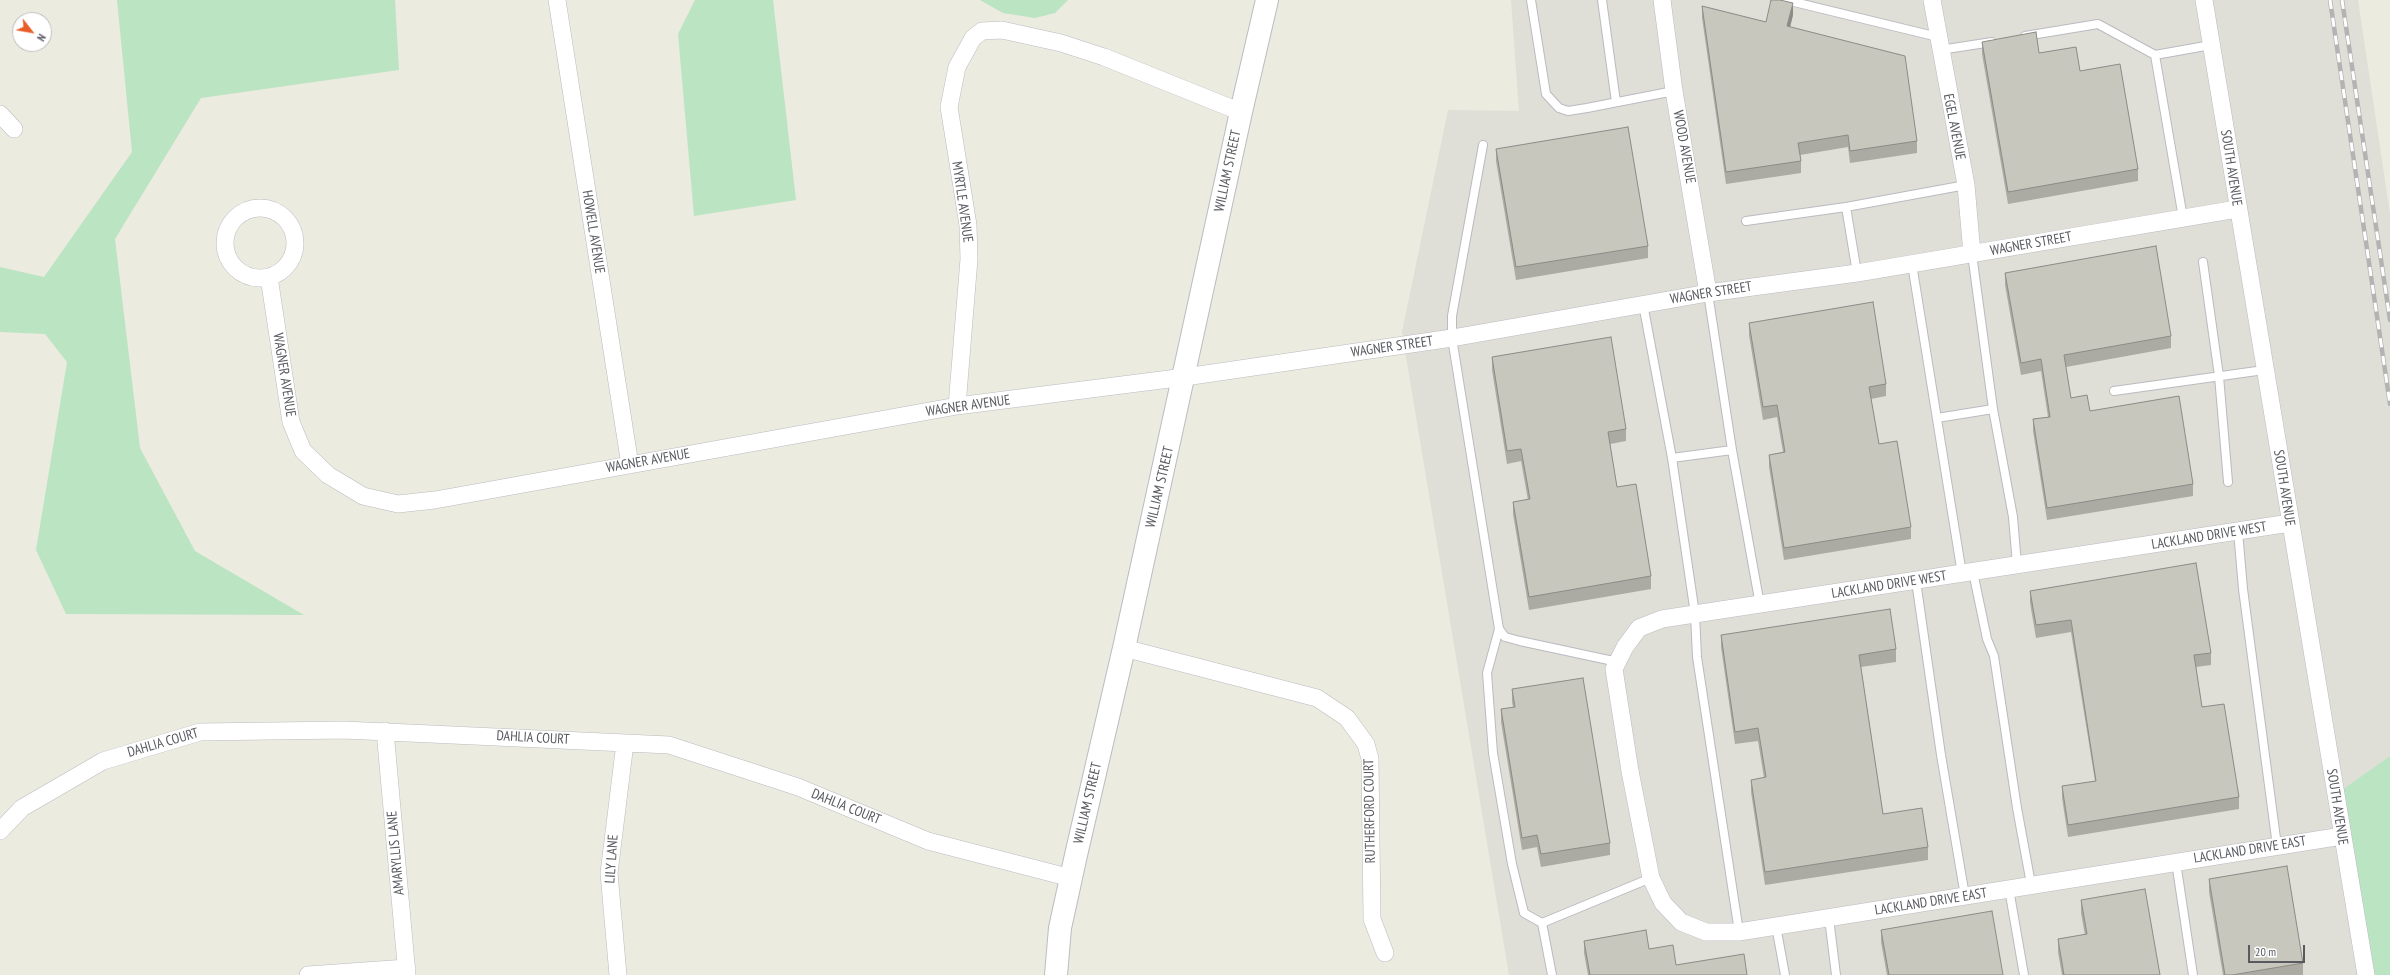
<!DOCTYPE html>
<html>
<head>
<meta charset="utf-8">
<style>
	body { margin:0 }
	#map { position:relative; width:2390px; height:975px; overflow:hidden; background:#ebebdf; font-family:"PT Sans Narrow",sans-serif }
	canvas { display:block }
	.north { position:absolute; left:12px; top:12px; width:40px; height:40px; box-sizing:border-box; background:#fff; border:1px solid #bcbdbf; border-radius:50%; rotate:121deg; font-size:11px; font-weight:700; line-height:16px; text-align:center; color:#585a60 }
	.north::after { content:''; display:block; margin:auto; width:14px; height:18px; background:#e85d28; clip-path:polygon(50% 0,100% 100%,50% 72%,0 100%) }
	.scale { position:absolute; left:2248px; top:945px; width:57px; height:18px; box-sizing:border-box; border:2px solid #585a60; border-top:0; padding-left:5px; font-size:12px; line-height:14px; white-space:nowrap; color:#585a60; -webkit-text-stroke:3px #fff; paint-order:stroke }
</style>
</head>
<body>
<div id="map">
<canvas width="2390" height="975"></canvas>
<div class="north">N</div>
<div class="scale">20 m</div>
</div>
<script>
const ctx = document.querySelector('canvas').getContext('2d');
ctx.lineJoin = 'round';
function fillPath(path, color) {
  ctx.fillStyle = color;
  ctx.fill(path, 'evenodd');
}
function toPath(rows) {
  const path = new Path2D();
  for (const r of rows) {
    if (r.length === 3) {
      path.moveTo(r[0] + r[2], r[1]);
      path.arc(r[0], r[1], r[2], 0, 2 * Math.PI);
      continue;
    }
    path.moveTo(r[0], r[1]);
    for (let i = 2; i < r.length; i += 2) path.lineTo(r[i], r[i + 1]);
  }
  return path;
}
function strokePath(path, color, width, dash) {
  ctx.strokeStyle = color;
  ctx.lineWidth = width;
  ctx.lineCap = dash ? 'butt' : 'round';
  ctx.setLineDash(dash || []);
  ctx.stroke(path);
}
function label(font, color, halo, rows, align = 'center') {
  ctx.font = font + ' "PT Sans Narrow",sans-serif';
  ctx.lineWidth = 3;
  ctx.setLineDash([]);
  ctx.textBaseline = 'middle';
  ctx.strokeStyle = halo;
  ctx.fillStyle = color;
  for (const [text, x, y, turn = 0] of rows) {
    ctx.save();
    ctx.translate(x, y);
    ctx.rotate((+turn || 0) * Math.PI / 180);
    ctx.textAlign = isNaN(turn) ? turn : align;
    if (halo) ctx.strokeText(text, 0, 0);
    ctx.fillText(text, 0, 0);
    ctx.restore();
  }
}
fillPath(toPath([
	[1511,0,2358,0,2390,214,2390,756,2333,796,2362,975,1509,975,1402,332,1448,110,1519,111]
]), '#dfded7');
fillPath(toPath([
	[117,0,395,0,399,70,201,98,115,239,140,448,195,551,304,615,66,614,36,550,67,362,45,334,0,332,0,267,44,277,132,152],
	[695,0,773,0,796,200,694,216,678,34],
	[980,0,1068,0,1055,13,1035,18,1003,13],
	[2390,756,2390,975,2362,975,2333,796]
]), '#bbe4c3');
const service = toPath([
	[1531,0,1546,94,1559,108,1568,111,1587,108,1674,91],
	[1602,0,1616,102],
	[1786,0,1938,37],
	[2025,36,2098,24,2155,55,2211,45],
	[1940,50,1992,42],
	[2155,55,2183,218],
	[1483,145,1452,316,1452,338,1499,629,1505,637,1520,641,1618,662],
	[1846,207,1966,185],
	[1746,221,1846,207,1857,273],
	[1972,254,1993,409,2013,517,2017,565],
	[2203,262,2219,376,2228,482],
	[1912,264,1962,574],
	[1708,293,1732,450,1760,605],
	[1643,304,1672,458,1695,614,1697,657,1739,932],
	[2114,391,2264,370],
	[1937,418,1993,409],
	[1672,458,1732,450],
	[2238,531,2243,589,2277,846],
	[1973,572,1987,639,1994,656,2017,808,2031,884],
	[1916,581,1941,755,1965,896],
	[1499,629,1487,673,1493,753,1512,864,1524,913,1542,923,1651,878],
	[2176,862,2193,975],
	[2009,889,2024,975],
	[1829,918,1836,975],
	[1542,923,1552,975],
	[1776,926,1785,975]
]);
const minor = toPath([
	[557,0,630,465],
	[1662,0,1674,91,1708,293],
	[1932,0,1966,185,1972,254],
	[2204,0,2366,975],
	[0,114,14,129],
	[260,243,35],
	[269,277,291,422,303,451,328,475,363,496,398,504,435,500,957,406,1185,377,1452,338,1708,293,1857,273,2237,209],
	[957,406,969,259,968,225,949,107,957,67,973,38,982,31,1002,30,1061,43,1104,57,1241,112],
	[2290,523,1662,619,1639,628,1625,647,1614,669,1630,771,1651,878,1663,903,1681,922,1706,932,1739,932,2342,836],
	[1124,648,1317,698,1347,718,1366,744,1370,759,1372,919,1385,953],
	[385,731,407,975],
	[0,831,22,808,103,761,200,732,344,730,669,745,798,787,928,841,1071,878],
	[308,975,407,968],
	[618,975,609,873,625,743]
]);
const secondary = toPath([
	[1056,975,1060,928,1076,855,1124,648,1241,112,1267,0]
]);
strokePath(service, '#babbc1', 10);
strokePath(minor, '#babbc1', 18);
strokePath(secondary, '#babcc3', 24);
strokePath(service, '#fff', 8);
strokePath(minor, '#fff', 17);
strokePath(secondary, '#fff', 22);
const rail = toPath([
	[2330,0,2390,404],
	[2342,0,2390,320]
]);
strokePath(rail, '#b3b3b4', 4.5);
strokePath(rail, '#fff', 3, [9]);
fillPath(toPath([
	[1702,6,1766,22,1793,15,1790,27,1917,141,1917,153,1850,163,1848,147,1800,155,1801,161,1801,173,1726,184,1702,18],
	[1982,42,2039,53,2080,71,2138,169,2138,181,2008,204,1982,54],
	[1496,149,1648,246,1648,258,1516,280,1496,161],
	[2005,273,2171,336,2171,348,2066,367,2071,398,2090,411,2193,484,2193,496,2047,520,2033,431,2033,419,2048,417,2041,371,2021,375,2005,285],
	[1749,323,1886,384,1886,396,1871,399,1879,444,1911,527,1911,539,1784,560,1769,467,1769,455,1783,452,1777,417,1763,420,1749,335],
	[1492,357,1626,429,1626,441,1610,444,1617,487,1651,576,1651,589,1529,610,1513,514,1513,502,1528,500,1521,461,1507,464,1492,370],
	[2030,591,2211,653,2211,665,2196,667,2202,707,2239,797,2239,809,2068,837,2062,798,2062,786,2095,781,2071,632,2036,638,2030,603],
	[1721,635,1896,649,1896,662,1861,667,1883,814,1928,847,1928,860,1765,885,1751,792,1751,780,1764,778,1758,741,1735,744,1721,647],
	[1512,689,1610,843,1610,855,1541,867,1537,847,1522,850,1501,722,1501,709,1513,707,1512,702],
	[2209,879,2303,963,2303,975,2223,975,2209,892],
	[2081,900,2160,975,2062,975,2058,952,2058,939,2085,935,2081,913],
	[1881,930,2003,975,1887,975,1881,942],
	[1584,941,1649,949,1676,965,1747,975,1588,975,1584,953]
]), '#acaba3');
fillPath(toPath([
	[1793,3,1793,15,1787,39,1787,26]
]), '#8c8b85');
const building = toPath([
	[1771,0,1780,0,1793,3,1787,26,1905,56,1917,141,1850,151,1848,135,1798,143,1801,161,1726,172,1702,6,1766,22,1771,0],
	[2036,32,2039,53,2076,47,2080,71,2120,64,2138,169,2008,192,1982,42,2036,32],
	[1628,127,1648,246,1516,267,1496,149,1628,127],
	[2156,246,2171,336,2064,355,2071,398,2087,395,2090,411,2179,396,2193,484,2047,508,2033,419,2050,417,2041,359,2021,363,2005,273,2156,246],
	[1873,302,1886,384,1869,387,1879,444,1897,441,1911,527,1784,548,1769,455,1785,452,1777,405,1763,407,1749,323,1873,302],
	[1611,337,1626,429,1608,432,1617,487,1636,484,1651,576,1529,597,1513,502,1530,499,1521,449,1507,451,1492,357,1611,337],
	[2196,563,2211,653,2194,655,2202,707,2224,704,2239,797,2068,825,2062,786,2096,781,2071,620,2036,625,2030,591,2196,563],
	[1890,609,1896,649,1859,655,1883,814,1922,808,1928,847,1765,872,1751,780,1766,777,1758,728,1735,732,1721,635,1890,609],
	[1583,678,1610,843,1541,854,1537,835,1522,838,1501,709,1515,707,1512,689,1583,678],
	[2287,866,2303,963,2232,975,2225,975,2209,879,2287,866],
	[2145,889,2160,975,2064,975,2058,939,2087,934,2081,900,2145,889],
	[1992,911,2003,975,1889,975,1881,930,1992,911],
	[1646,930,1649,949,1673,945,1676,965,1744,954,1747,975,1590,975,1584,941,1646,930]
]);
fillPath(building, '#c8c7be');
strokePath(building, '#8c8b85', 1);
label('14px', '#585a60', '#fff', [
	["EGEL AVENUE",1954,127,79],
	["WOOD AVENUE",1684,147,80],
	["SOUTH AVENUE",2231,168,81],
	["WILLIAM STREET",1228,171,-78],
	["MYRTLE AVENUE",962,202,82],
	["HOWELL AVENUE",593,232,81],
	["WAGNER STREET",2031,244,-10],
	["WAGNER STREET",1711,293,-9],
	["WAGNER STREET",1392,347,-8],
	["WAGNER AVENUE",284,375,81],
	["WAGNER AVENUE",968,406,-8],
	["WAGNER AVENUE",648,461,-10],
	["WILLIAM STREET",1160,487,-77],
	["SOUTH AVENUE",2284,488,81],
	["LACKLAND DRIVE WEST",2209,536,-9],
	["LACKLAND DRIVE WEST",1889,585,-9],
	["DAHLIA COURT",533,738,3],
	["DAHLIA COURT",163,743,-16],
	["WILLIAM STREET",1088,803,-77],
	["DAHLIA COURT",846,807,22],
	["SOUTH AVENUE",2337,807,81],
	["RUTHERFORD COURT",1370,811,-91],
	["LACKLAND DRIVE EAST",2250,850,-9],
	["AMARYLLIS LANE",396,853,-95],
	["LILY LANE",612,859,-86],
	["LACKLAND DRIVE EAST",1931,902,-9]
]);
</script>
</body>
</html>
